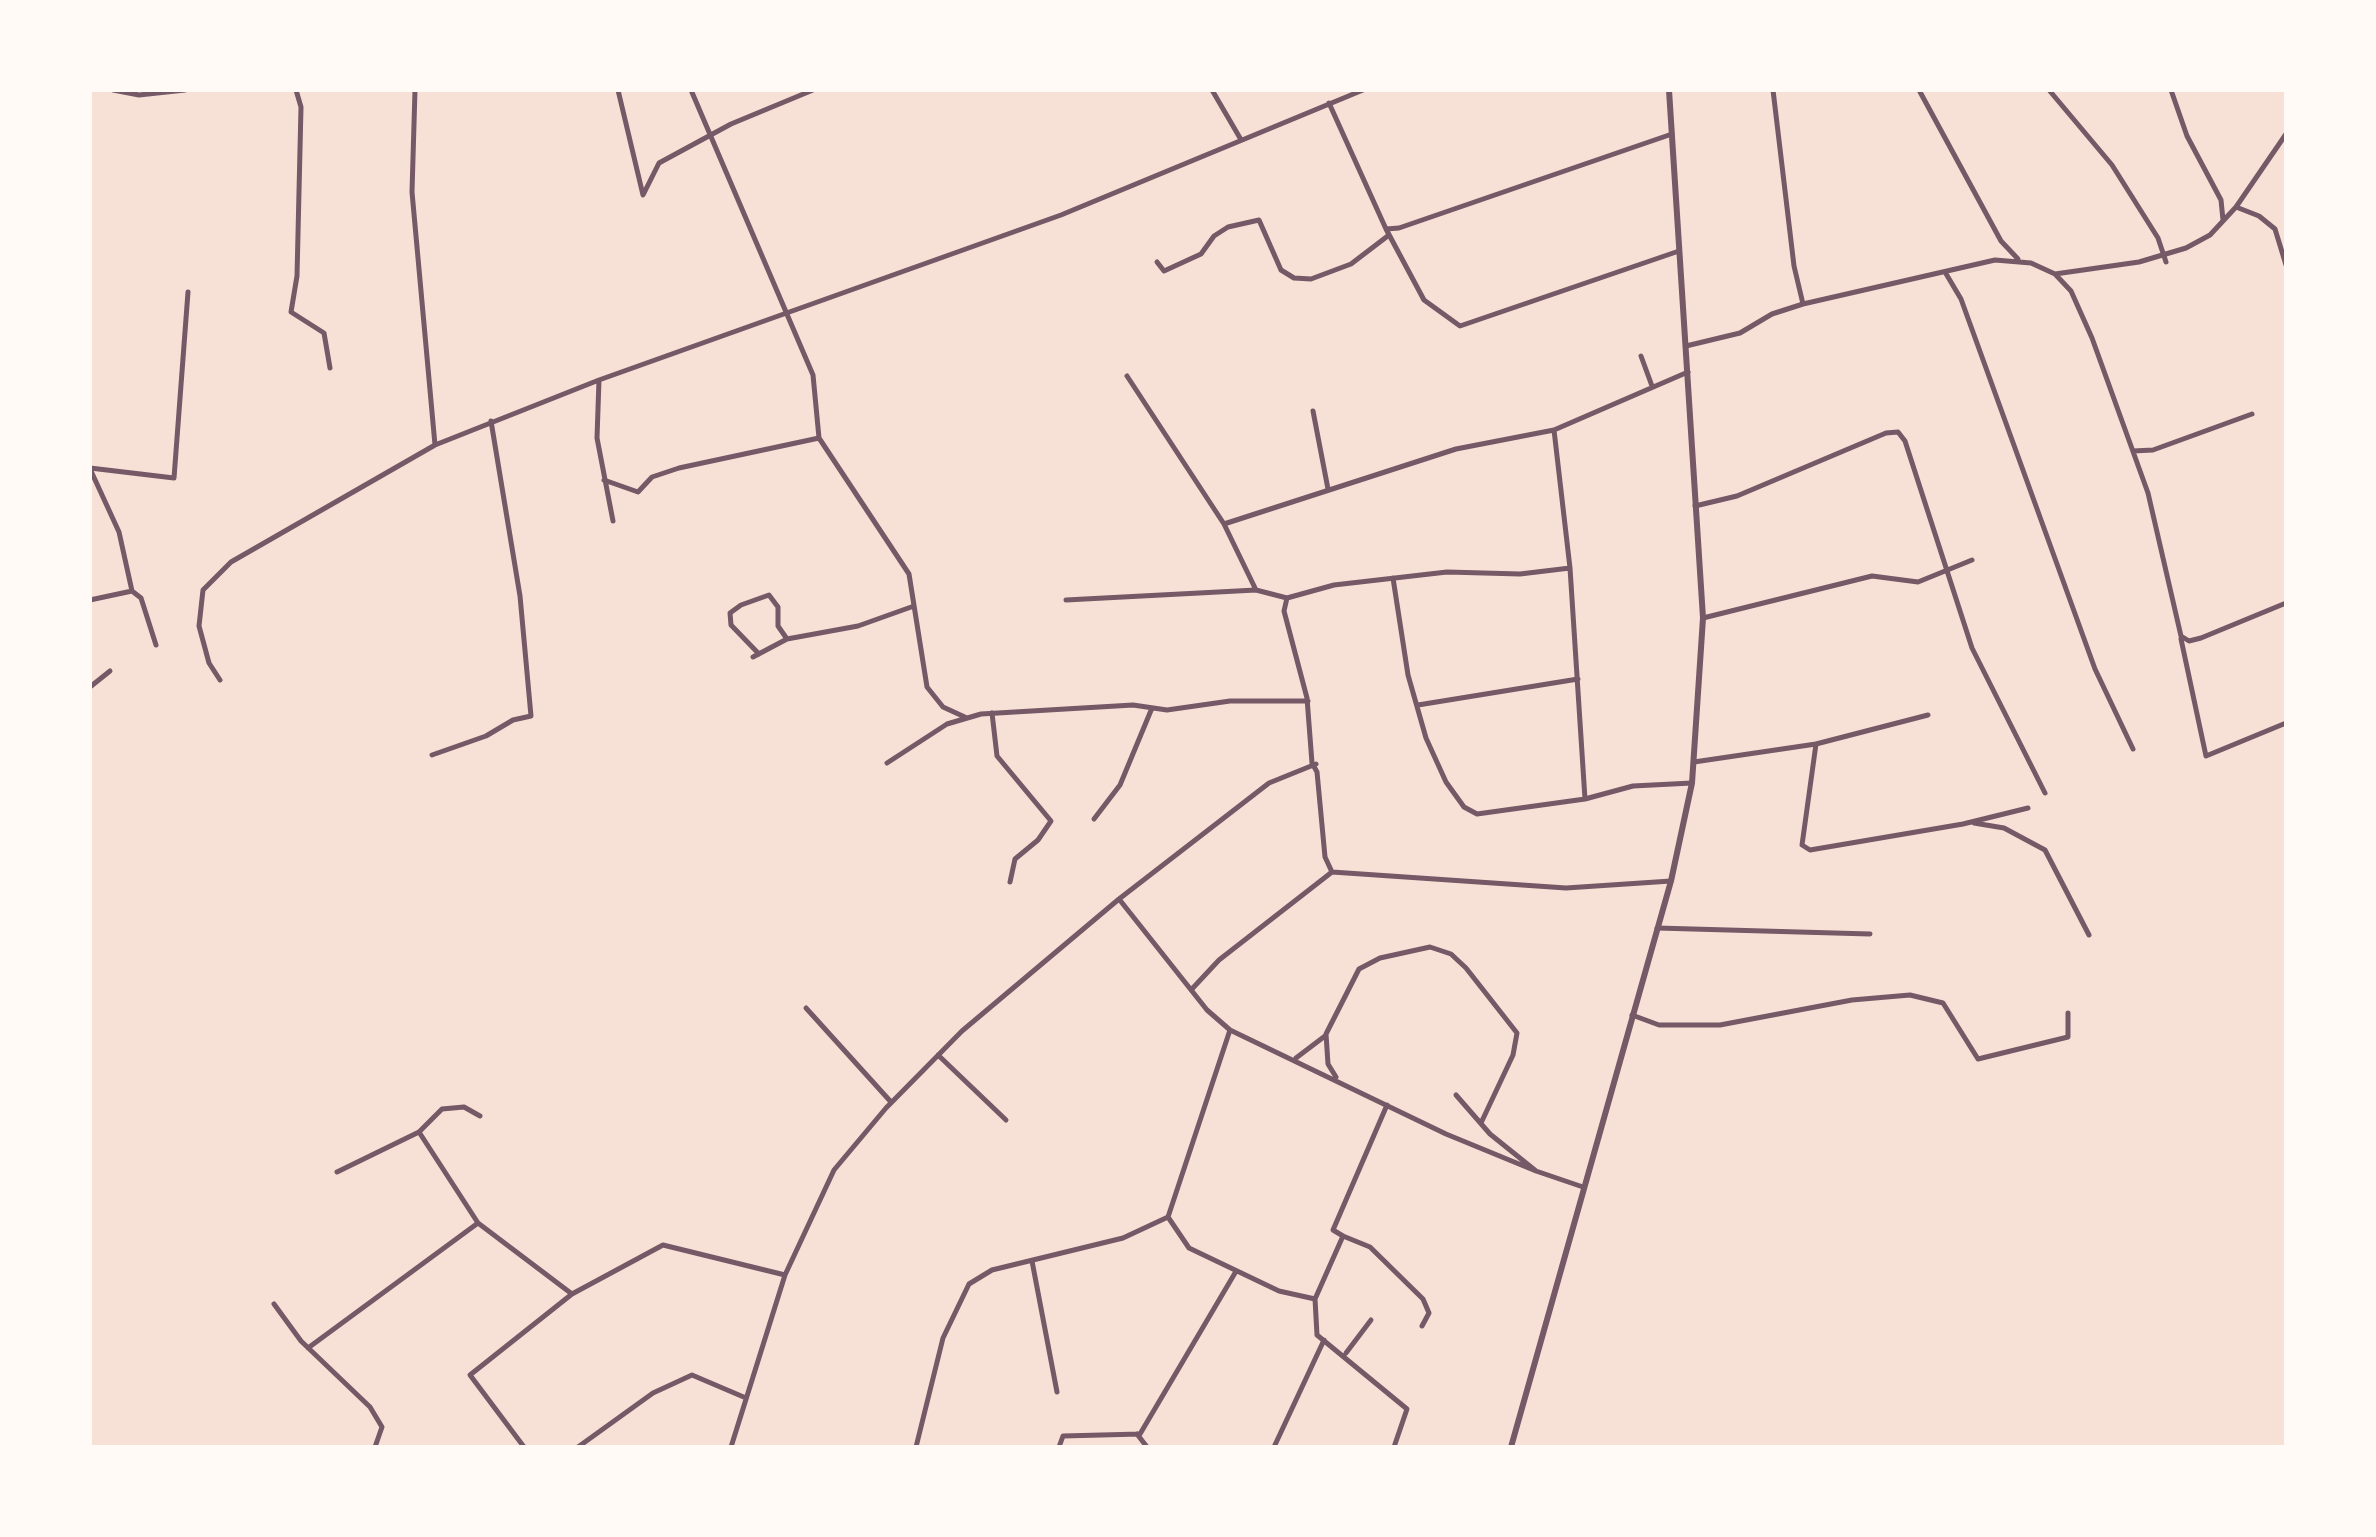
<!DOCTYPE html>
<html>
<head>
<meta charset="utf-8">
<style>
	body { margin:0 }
	#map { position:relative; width:2376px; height:1537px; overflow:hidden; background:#f7e1d7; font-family:"Roboto Condensed",sans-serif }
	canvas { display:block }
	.frame { position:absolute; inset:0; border:92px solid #fffaf5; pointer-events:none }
</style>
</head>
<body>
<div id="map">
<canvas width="2376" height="1537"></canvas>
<div class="frame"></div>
</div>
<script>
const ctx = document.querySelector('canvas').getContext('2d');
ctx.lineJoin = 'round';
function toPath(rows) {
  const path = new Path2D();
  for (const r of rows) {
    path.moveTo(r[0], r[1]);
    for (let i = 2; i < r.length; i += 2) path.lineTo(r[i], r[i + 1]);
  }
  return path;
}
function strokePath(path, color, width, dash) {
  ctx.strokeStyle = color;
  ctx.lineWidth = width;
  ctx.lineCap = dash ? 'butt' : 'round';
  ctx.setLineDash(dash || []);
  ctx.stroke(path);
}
strokePath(toPath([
	[113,90,139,95,185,90],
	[296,90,301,107,297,276,291,312,324,333,330,368],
	[415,90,412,192,435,445,599,380,1061,215,1363,90],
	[618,90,643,195,659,163,731,124,813,90],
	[691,90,813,375,819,438,909,574,927,687,943,707,967,718],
	[1212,90,1240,138],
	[1773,90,1794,266,1803,304],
	[1919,90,2001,241,2018,259],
	[2049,90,2112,165,2158,238,2166,262],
	[2171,90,2187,136,2221,200,2223,220],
	[1329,103,1386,229,1399,228,1672,134],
	[2236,207,2286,134],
	[1386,229,1424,300,1460,326,1679,251],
	[1157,262,1164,271,1201,254,1214,236,1228,227,1259,220,1281,270,1294,278,1311,279,1351,264,1389,235],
	[1945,272,1961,299,2095,669,2133,749],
	[2055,274,2139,262,2186,248,2210,235,2236,207,2259,216,2275,229,2286,265],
	[1686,346,1740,333,1772,314,1803,304,1995,260,2031,263,2055,274,2071,291,2092,338,2148,493,2181,636,2189,641,2201,638,2286,603],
	[1641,356,1652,386],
	[1127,376,1224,524],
	[599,380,597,438,613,521],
	[1313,411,1328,489],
	[1554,430,1688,372],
	[2133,451,2153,450,2252,414],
	[90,468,174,478,188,292],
	[604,480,638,492,652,477,679,468,819,438],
	[1695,506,1737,496,1886,433,1898,432,1905,441,1972,648,2045,793],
	[1393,578,1408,675,1426,738,1446,782,1464,807,1477,814,1585,799],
	[132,591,141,598,156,645],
	[1287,598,1256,590,1224,524,1456,449,1554,430,1570,568],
	[90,600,132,591,119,532,91,471],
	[1066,600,1256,590],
	[1703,618,1872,576,1918,582,1972,560],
	[2181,639,2206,756,2286,723],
	[759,654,731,625,730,613,741,605,769,595,778,607,778,626,787,639],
	[753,657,787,639,858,626,914,606],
	[220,680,209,663,199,626,203,590,231,562,435,445],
	[90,687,110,671],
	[1418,705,1578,679],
	[992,713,997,756,1051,821,1038,840,1015,859,1010,882],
	[1816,744,1928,715],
	[432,755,486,736,513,720,531,716,520,596,491,421],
	[1694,762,1816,744,1802,845,1810,850,1963,824,2028,808],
	[887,763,947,724,981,714,1133,705,1167,710,1230,701,1308,701],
	[1094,819,1120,785,1152,708],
	[1974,823,2004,828,2045,850,2089,935],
	[1332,872,1325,857,1317,772,1312,763,1307,698,1284,611,1287,598,1334,585,1447,572,1520,574,1570,568,1585,799,1633,786,1692,783],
	[1119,899,1207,1010,1230,1030,1446,1134,1536,1171],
	[1657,928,1870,934],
	[1191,990,1219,960,1332,872,1566,888,1671,881],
	[806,1008,891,1102],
	[1632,1015,1659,1025,1720,1025,1852,1000,1910,995,1943,1003,1978,1059,2068,1037,2068,1013],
	[938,1055,1006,1120],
	[1296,1058,1325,1036],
	[1336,1077,1328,1064,1326,1034,1359,969,1380,958,1430,947,1451,954,1466,968,1517,1033,1513,1055,1481,1123],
	[1456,1095,1490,1134,1536,1171,1583,1187],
	[419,1132,478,1223,572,1294],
	[337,1172,419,1132,442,1109,464,1107,480,1116],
	[1168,1217,1189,1248,1279,1291,1315,1299,1317,1335,1407,1409,1394,1447],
	[1343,1236,1370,1247,1423,1299,1429,1313,1422,1326],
	[1032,1261,1057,1392],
	[1315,1299,1343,1236,1333,1230,1387,1105],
	[274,1304,301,1341,370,1407,382,1427,375,1447],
	[308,1348,478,1223],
	[1346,1353,1371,1320],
	[1137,1434,1147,1447],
	[524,1447,470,1375,572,1294,663,1245,785,1275],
	[578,1447,653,1393,692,1375,746,1398],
	[731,1447,785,1275,834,1170,886,1108,962,1031,1119,899,1269,783,1316,764],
	[916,1447,943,1338,969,1284,992,1270,1123,1238,1168,1217,1230,1030],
	[1059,1447,1063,1436,1140,1434,1235,1273],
	[1274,1447,1324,1340]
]), '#755966', 5);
strokePath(toPath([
	[1511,1447,1671,881,1692,783,1703,618,1669,90]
]), '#755966', 6);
</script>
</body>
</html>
